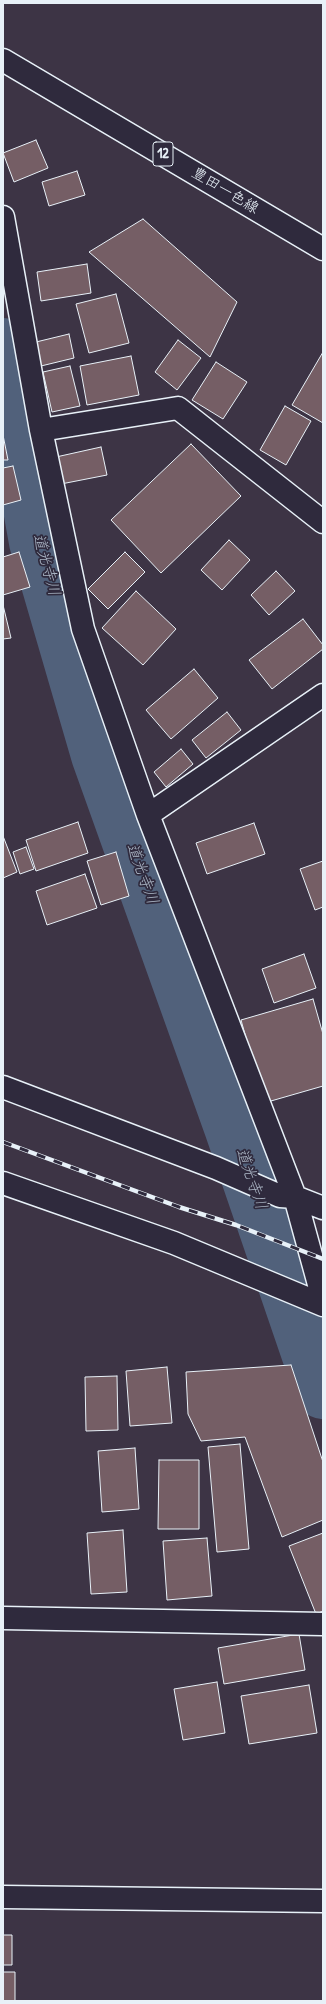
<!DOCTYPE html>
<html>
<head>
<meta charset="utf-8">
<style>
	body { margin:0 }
	#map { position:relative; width:326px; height:2004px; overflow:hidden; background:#3d3445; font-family:"Patrick Hand",sans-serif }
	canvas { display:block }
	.frame { position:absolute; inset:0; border:4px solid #e8f1f8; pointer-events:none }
</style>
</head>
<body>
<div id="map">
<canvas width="326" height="2004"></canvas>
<div class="frame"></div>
</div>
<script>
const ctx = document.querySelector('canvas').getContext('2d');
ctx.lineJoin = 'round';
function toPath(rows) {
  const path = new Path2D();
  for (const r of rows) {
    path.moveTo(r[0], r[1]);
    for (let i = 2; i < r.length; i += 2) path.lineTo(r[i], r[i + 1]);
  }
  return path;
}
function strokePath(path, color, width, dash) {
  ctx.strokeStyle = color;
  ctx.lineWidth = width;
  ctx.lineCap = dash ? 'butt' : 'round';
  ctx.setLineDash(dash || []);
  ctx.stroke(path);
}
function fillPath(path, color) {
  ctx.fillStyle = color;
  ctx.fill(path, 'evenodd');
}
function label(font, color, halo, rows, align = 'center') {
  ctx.font = font + ' "Patrick Hand","Klee One",sans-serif';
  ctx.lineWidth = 3.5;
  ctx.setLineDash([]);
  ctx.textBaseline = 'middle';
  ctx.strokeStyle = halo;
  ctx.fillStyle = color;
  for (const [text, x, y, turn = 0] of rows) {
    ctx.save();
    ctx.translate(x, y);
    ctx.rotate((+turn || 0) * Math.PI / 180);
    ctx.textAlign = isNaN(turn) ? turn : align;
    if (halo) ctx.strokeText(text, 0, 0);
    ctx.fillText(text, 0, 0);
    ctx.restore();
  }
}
strokePath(toPath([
	[3,347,38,542,100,755,233,1127,323,1390]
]), '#51617b', 58);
const building = toPath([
	[36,140,48,168,14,182,3,153,36,140],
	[77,171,85,195,49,206,42,182,77,171],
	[143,219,237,302,210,357,89,252,143,219],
	[87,264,91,293,41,301,37,272,87,264],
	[116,294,129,343,89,353,76,304,116,294],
	[69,334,74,358,41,366,36,342,69,334],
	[178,340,201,358,177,390,155,372,178,340],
	[323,352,323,423,292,405,323,352],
	[131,356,139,395,87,405,80,366,131,356],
	[216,362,247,382,223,419,192,400,216,362],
	[70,366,80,406,52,412,43,372,70,366],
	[285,406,311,421,286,465,260,450,285,406],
	[3,435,8,460,3,460,3,435],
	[191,444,241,496,161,573,111,520,191,444],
	[101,447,107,475,61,484,56,457,101,447],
	[13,466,21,500,3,505,3,468,13,466],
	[229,540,250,560,222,590,201,570,229,540],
	[19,552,30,587,3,595,3,557,19,552],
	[125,552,145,572,108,609,88,589,125,552],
	[276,571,295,591,269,615,251,595,276,571],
	[136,591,176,629,143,665,102,628,136,591],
	[3,605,11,638,3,639,3,605],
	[303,619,323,645,323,649,272,689,249,660,303,619],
	[194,669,218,698,171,739,146,710,194,669],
	[227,712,241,730,206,758,192,740,227,712],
	[181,749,193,764,166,787,154,772,181,749],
	[78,822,88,853,36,871,26,840,78,822],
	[254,823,265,854,207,874,196,843,254,823],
	[3,836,17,872,3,878,3,836],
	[26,847,34,869,20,874,13,852,26,847],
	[116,852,129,896,101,905,87,861,116,852],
	[323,861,323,907,315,910,300,869,323,861],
	[85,874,97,908,47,925,36,891,85,874],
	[304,954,316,988,274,1003,262,969,304,954],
	[313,999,323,1034,323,1086,264,1103,241,1020,313,999],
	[291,1365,323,1462,323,1520,282,1537,245,1437,201,1441,188,1414,186,1372,291,1365],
	[167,1367,172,1423,130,1426,126,1371,167,1367],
	[117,1376,118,1430,86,1431,85,1377,117,1376],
	[240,1444,249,1549,217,1552,208,1447,240,1444],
	[135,1448,139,1509,102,1512,98,1451,135,1448],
	[159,1460,199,1460,199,1529,158,1529,159,1460],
	[123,1530,127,1592,91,1594,87,1533,123,1530],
	[323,1533,323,1611,316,1614,289,1546,323,1533],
	[207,1538,212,1596,167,1600,163,1541,207,1538],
	[299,1634,305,1670,224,1684,218,1648,299,1634],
	[217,1682,225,1733,183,1740,174,1689,217,1682],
	[309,1685,317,1733,249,1744,241,1696,309,1685],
	[3,1935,12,1935,12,1965,3,1965,3,1935],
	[3,1972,15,1972,15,2001,3,2001,3,1972]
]);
fillPath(building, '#755e65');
strokePath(building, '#e8f1f8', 1);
const minor = toPath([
	[3,217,41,430,83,629,148,815,295,1197,323,1299],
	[41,430,178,408,323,522],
	[148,815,323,695],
	[3,1087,216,1168,280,1196,295,1197,323,1208],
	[3,1183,174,1243,323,1305],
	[3,1618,323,1624],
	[3,1897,323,1901]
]);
const major = toPath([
	[3,60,323,249]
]);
strokePath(minor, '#e8f1f8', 25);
strokePath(major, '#e8f1f8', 25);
strokePath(minor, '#2f2a3d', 22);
strokePath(major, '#2f2a3d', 22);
const rail = toPath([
	[3,1142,179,1207,236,1225,323,1259]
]);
strokePath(rail, '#e8f1f8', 4.5);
strokePath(rail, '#2f2a3d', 3, [9]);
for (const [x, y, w] of [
	[163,154,20]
]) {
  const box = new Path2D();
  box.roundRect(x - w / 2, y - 12, w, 24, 3);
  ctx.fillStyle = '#2f2a3d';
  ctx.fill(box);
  strokePath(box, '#e8f1f8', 1);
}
label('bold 14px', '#e8f1f8', null, [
	["12",163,154]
]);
label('15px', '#e8f1f8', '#2f2a3d', [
	["豊田一色線",225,191,31]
]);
label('italic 16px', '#acb7c6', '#2f2a3d', [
	["道光寺川",46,565,75],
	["道光寺川",142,874,70],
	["道光寺川",251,1179,71]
]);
</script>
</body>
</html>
